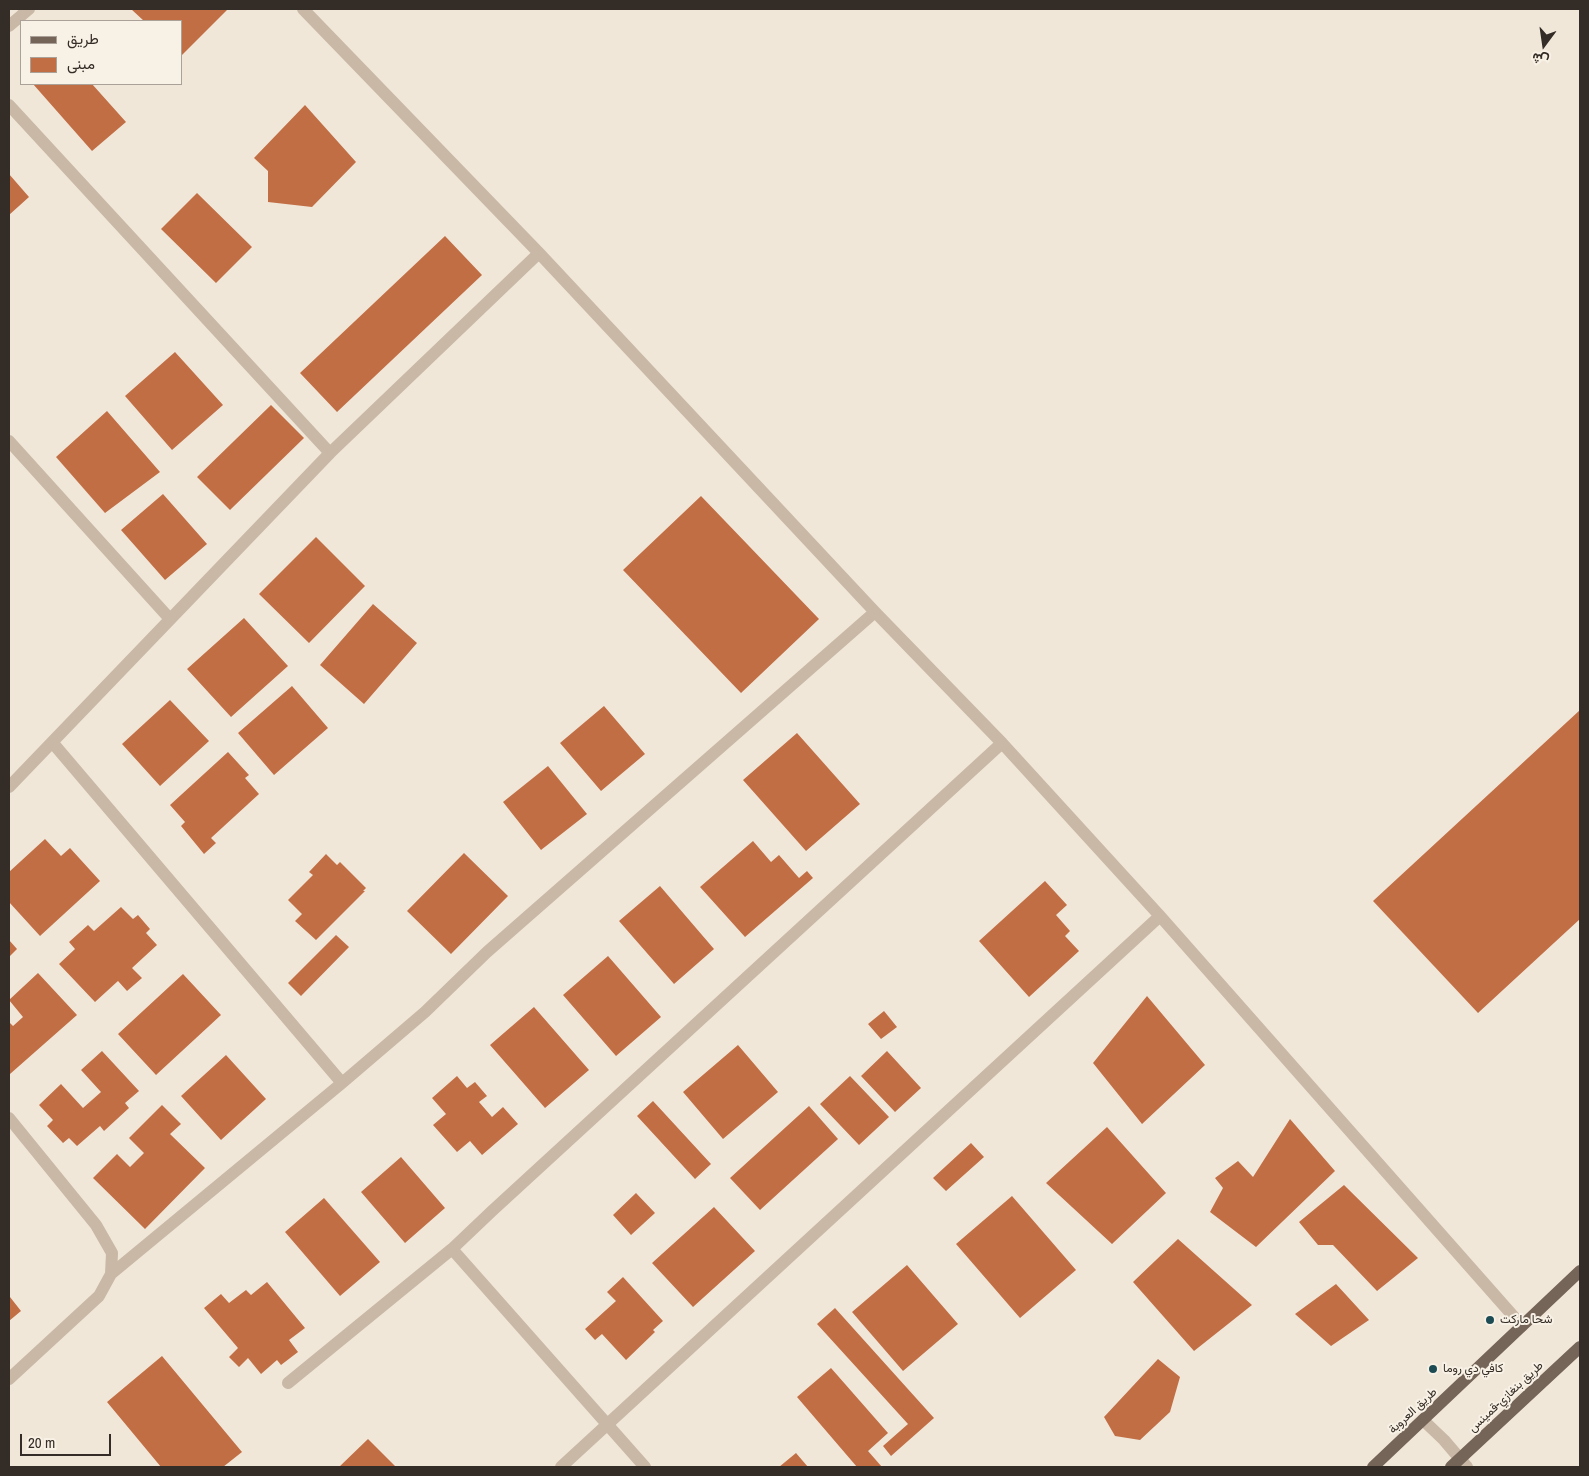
<!DOCTYPE html>
<html>
<head>
<meta charset="utf-8">
<style>
	body { margin:0 }
	#map { position:relative; width:1589px; height:1476px; overflow:hidden; background:#f0e7d9; font-family:"Archivo Narrow",Vazirmatn,sans-serif }
	canvas { display:block }
	.frame { position:absolute; inset:0; border:10px solid #342c26; pointer-events:none }
	.legend { position:absolute; left:20px; top:20px; width:162px; height:65px; box-sizing:border-box; background:#f8f1e5; border:1px solid #aaa299; margin:0; padding:6px 9px; list-style:none; font-size:15px; color:#342c26 }
	.legend li { display:flex; align-items:center; gap:10px; height:25px }
	.legend b { width:25px; border:1px solid #aaa299 }
	.north { position:absolute; left:1519px; top:20px; width:50px; height:50px; -webkit-text-stroke:4px #f8f1e5; paint-order:stroke; rotate:194deg; font-size:14px; font-weight:700; line-height:20px; text-align:center; color:#342c26 }
	.north::after { content:''; display:block; margin:auto; width:18px; height:22px; background:#342c26; clip-path:polygon(50% 0,100% 100%,50% 72%,0 100%) }
	.scale { position:absolute; left:20px; top:1434px; width:91px; height:22px; box-sizing:border-box; border:2px solid #342c26; border-top:0; padding-left:6px; font-size:15px; line-height:18px; white-space:nowrap; color:#342c26; -webkit-text-stroke:4px #f8f1e5; paint-order:stroke }
</style>
</head>
<body>
<div id="map">
<canvas width="1589" height="1476"></canvas>
<div class="frame"></div>
<ul class="legend">
<li><b style="height:6px;background:#756458"></b>طريق</li>
<li><b style="height:14px;background:#c26e45"></b>مبنى</li>
</ul>
<div class="north">ش</div>
<div class="scale">20 m</div>
</div>
<script>
const ctx = document.querySelector('canvas').getContext('2d');
ctx.lineJoin = 'round';
function fillPath(path, color) {
  ctx.fillStyle = color;
  ctx.fill(path, 'evenodd');
}
function toPath(rows) {
  const path = new Path2D();
  for (const r of rows) {
    path.moveTo(r[0], r[1]);
    for (let i = 2; i < r.length; i += 2) path.lineTo(r[i], r[i + 1]);
  }
  return path;
}
function strokePath(path, color, width, dash) {
  ctx.strokeStyle = color;
  ctx.lineWidth = width;
  ctx.lineCap = dash ? 'butt' : 'round';
  ctx.setLineDash(dash || []);
  ctx.stroke(path);
}
function label(font, color, halo, rows, align = 'center') {
  ctx.font = font + ' "Archivo Narrow",Vazirmatn,sans-serif';
  ctx.lineWidth = 4;
  ctx.setLineDash([]);
  ctx.textBaseline = 'middle';
  ctx.strokeStyle = halo;
  ctx.fillStyle = color;
  for (const [text, x, y, turn = 0] of rows) {
    ctx.save();
    ctx.translate(x, y);
    ctx.rotate((+turn || 0) * Math.PI / 180);
    ctx.textAlign = isNaN(turn) ? turn : align;
    if (halo) ctx.strokeText(text, 0, 0);
    ctx.fillText(text, 0, 0);
    ctx.restore();
  }
}
fillPath(toPath([
	[131,9,228,9,181,56,181,21,144,21],
	[33,84,92,84,126,122,92,151],
	[305,105,356,162,312,207,268,202,268,171,254,158],
	[9,174,29,197,9,215],
	[197,193,252,247,216,283,161,229],
	[445,236,482,275,337,412,300,373],
	[175,352,223,405,172,450,125,396],
	[271,405,304,438,230,510,197,477],
	[107,411,160,472,105,513,56,457],
	[163,494,207,544,165,580,121,530],
	[701,496,819,619,741,693,623,570],
	[316,537,365,586,309,643,259,594],
	[373,604,417,643,364,704,320,665],
	[244,618,288,666,231,717,187,669],
	[292,686,328,728,274,775,238,733],
	[170,700,209,741,160,786,122,744],
	[604,706,645,754,601,791,560,743],
	[1580,710,1580,919,1478,1013,1373,901],
	[797,733,860,804,806,851,743,780],
	[228,752,249,775,245,778,259,794,211,838,216,843,204,854,181,826,185,822,170,805],
	[548,766,587,814,541,850,503,802],
	[45,839,61,856,70,848,100,881,40,936,9,902,9,872],
	[753,841,771,862,779,855,799,878,807,871,813,878,745,937,700,887],
	[464,853,508,896,451,954,407,911],
	[326,854,337,865,340,862,366,888,363,891,365,891,316,940,295,921,302,914,288,900,313,875,309,872],
	[1045,881,1067,905,1056,915,1070,931,1065,936,1079,951,1029,997,979,941],
	[660,886,714,949,674,984,619,921],
	[121,907,133,919,138,915,150,929,146,933,157,945,132,968,142,978,127,991,118,981,95,1002,59,964,75,949,69,942,88,925,94,931],
	[336,935,349,947,301,996,288,983],
	[9,940,17,949,9,957],
	[608,956,661,1017,616,1056,563,995],
	[38,973,77,1015,10,1074,9,1022,13,1026,23,1017,9,1000],
	[183,974,221,1015,156,1075,118,1034],
	[1147,996,1205,1065,1142,1124,1093,1063],
	[534,1007,589,1070,545,1108,490,1045],
	[884,1011,897,1027,881,1039,868,1024],
	[738,1045,778,1092,723,1139,683,1092],
	[102,1051,139,1091,125,1103,129,1108,104,1131,100,1126,77,1146,69,1138,63,1143,47,1126,53,1120,39,1105,61,1084,83,1108,101,1092,81,1070],
	[887,1051,921,1088,895,1112,861,1076],
	[226,1055,266,1099,221,1140,181,1096],
	[457,1076,467,1088,475,1082,487,1096,479,1102,492,1117,503,1107,518,1124,482,1155,470,1141,457,1152,433,1125,446,1114,432,1098],
	[850,1076,889,1117,859,1145,820,1104],
	[653,1101,711,1164,695,1179,637,1116],
	[162,1105,181,1124,170,1134,205,1168,145,1229,93,1178,117,1154,130,1167,144,1153,129,1138],
	[809,1106,838,1139,760,1210,730,1178],
	[1290,1119,1335,1171,1256,1247,1210,1212,1223,1188,1215,1178,1238,1161,1253,1177],
	[1107,1127,1166,1193,1112,1244,1046,1183],
	[971,1143,984,1157,946,1191,933,1178],
	[401,1157,445,1208,405,1243,361,1192],
	[1344,1185,1418,1258,1377,1291,1333,1245,1318,1245,1299,1222],
	[636,1193,655,1213,631,1235,613,1215],
	[1012,1196,1076,1270,1020,1318,956,1244],
	[324,1198,380,1262,340,1296,285,1232],
	[714,1207,755,1251,693,1307,652,1263],
	[1178,1239,1252,1305,1194,1351,1133,1282],
	[907,1265,958,1324,903,1371,852,1312],
	[623,1277,663,1321,653,1330,655,1332,626,1360,602,1334,595,1340,585,1329,616,1301,607,1292],
	[267,1282,305,1328,289,1340,298,1352,281,1365,277,1360,261,1374,248,1358,239,1367,229,1357,238,1348,204,1308,221,1294,229,1303,246,1290,251,1295],
	[1336,1284,1369,1320,1331,1346,1295,1314],
	[10,1297,21,1311,9,1321,9,1298],
	[835,1308,934,1418,891,1456,883,1446,908,1424,817,1324],
	[162,1356,242,1452,223,1467,161,1467,107,1402],
	[1158,1359,1180,1377,1170,1412,1140,1440,1115,1436,1104,1417],
	[831,1368,888,1433,868,1451,882,1467,857,1467,797,1397],
	[368,1439,396,1467,339,1467],
	[796,1453,808,1467,779,1467]
]), '#c26e45');
strokePath(toPath([
	[303,9,539,253,875,612,1002,743,1160,916,1522,1326],
	[9,26,29,9],
	[9,105,330,453],
	[9,441,170,619],
	[52,742,342,1083],
	[9,787,330,453,539,253],
	[9,1118,96,1225,112,1253,111,1274,99,1296,9,1379],
	[111,1274,342,1083,425,1012,487,952,875,612],
	[288,1383,452,1249],
	[1423,1420,1444,1440,1467,1467],
	[561,1467,1160,916],
	[645,1467,452,1249,492,1211,1002,743]
]), '#c8b8a5', 12);
strokePath(toPath([
	[1373,1467,1580,1271],
	[1451,1467,1580,1347]
]), '#756458', 12);
for (const [x, y, r, color] of [
	[1490,1320,5,"#1d4b54"],
	[1433,1369,5,"#1d4b54"]
]) {
  const dot = new Path2D();
  dot.arc(x, y, r, 0, 2 * Math.PI);
  ctx.fillStyle = color;
  ctx.fill(dot);
  strokePath(dot, '#f8f1e5', 2);
}
label('12px', '#342c26', '#f8f1e5', [
	["شحا ماركت",1500,1320],
	["كافي دي روما",1443,1369]
], 'left');
label('12px', '#342c26', '#f8f1e5', [
	["طريق بنغازي-قمينس",1506,1397,-43],
	["طريق العروبة",1413,1411,-43]
]);
</script>
</body>
</html>
